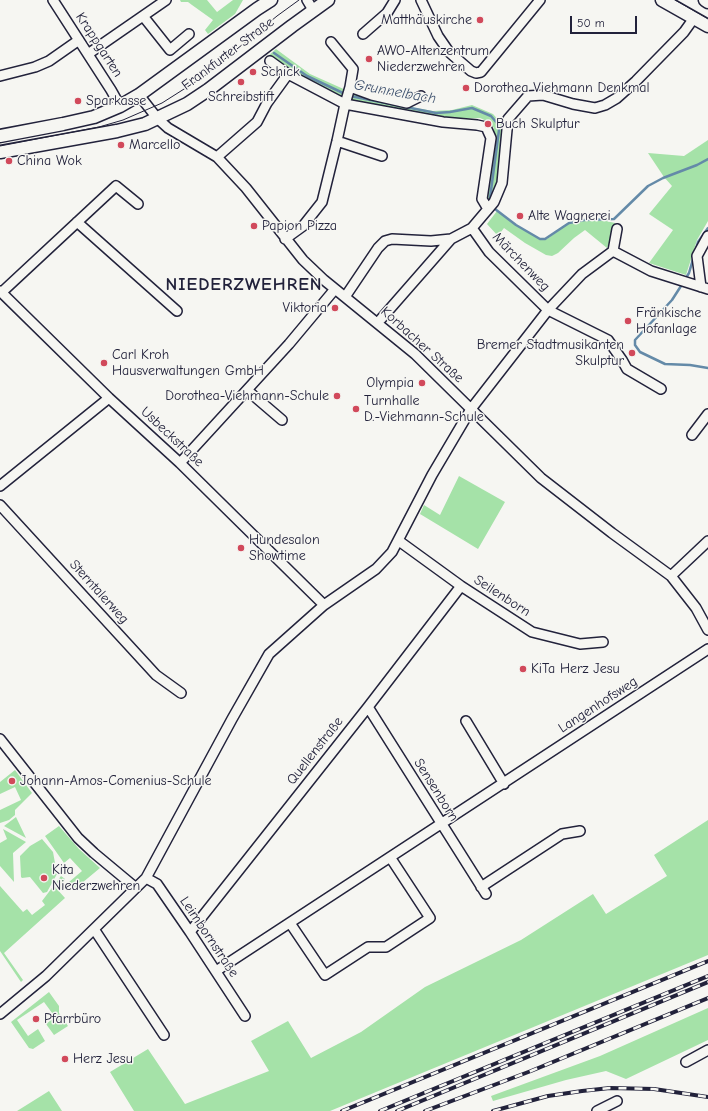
<!DOCTYPE html>
<html>
<head>
<meta charset="utf-8">
<style>
	body { margin:0 }
	#map { position:relative; width:708px; height:1111px; overflow:hidden; background:#f6f6f2; font-family:"Comic Neue",sans-serif }
	canvas { display:block }
	.scale { position:absolute; left:570px; top:16px; width:67px; height:18px; box-sizing:border-box; border:2px solid #22223b; border-top:0; padding-left:5px; font-size:12px; line-height:14px; white-space:nowrap; color:#22223b; -webkit-text-stroke:3px #f6f6f2; paint-order:stroke }
</style>
</head>
<body>
<div id="map">
<canvas width="708" height="1111"></canvas>
<div class="scale">50 m</div>
</div>
<script>
const ctx = document.querySelector('canvas').getContext('2d');
ctx.lineJoin = 'round';
function fillPath(path, color) {
  ctx.fillStyle = color;
  ctx.fill(path, 'evenodd');
}
function toPath(rows) {
  const path = new Path2D();
  for (const r of rows) {
    path.moveTo(r[0], r[1]);
    for (let i = 2; i < r.length; i += 2) path.lineTo(r[i], r[i + 1]);
  }
  return path;
}
function strokePath(path, color, width, dash) {
  ctx.strokeStyle = color;
  ctx.lineWidth = width;
  ctx.lineCap = dash ? 'butt' : 'round';
  ctx.setLineDash(dash || []);
  ctx.stroke(path);
}
function label(font, color, halo, rows, align = 'center') {
  ctx.font = font + ' "Comic Neue",sans-serif';
  ctx.lineWidth = 3;
  ctx.setLineDash([]);
  ctx.textBaseline = 'middle';
  ctx.strokeStyle = halo;
  ctx.fillStyle = color;
  for (const [text, x, y, turn = 0] of rows) {
    ctx.save();
    ctx.translate(x, y);
    ctx.rotate((+turn || 0) * Math.PI / 180);
    ctx.textAlign = isNaN(turn) ? turn : align;
    if (halo) ctx.strokeText(text, 0, 0);
    ctx.fillText(text, 0, 0);
    ctx.restore();
  }
}
fillPath(toPath([
	[180,0,207,0,217,12,233,0,243,0,235,14,208,34,205,30,213,20,192,5,188,2,181,2],
	[276,49,310,74,348,91,388,103,433,111,452,110,472,105,493,114,502,124,500,171,495,191,490,201,486,202,485,198,494,128,489,122,480,118,444,120,345,104,300,78,268,56],
	[708,140,708,221,697,240,686,275,649,263,673,230,649,214,672,186,664,177,648,153,684,156],
	[497,211,516,225,540,239,547,239,569,223,584,220,606,221,615,223,615,230,607,248,585,230,574,238,558,253,552,256,546,255,525,243,504,228,498,236,487,224],
	[459,476,505,502,478,549,420,514,424,505,440,515],
	[15,770,32,793,15,810,15,815,9,820,0,823,0,810,21,800,15,787,0,794,0,782],
	[16,817,26,838,4,826],
	[708,820,708,955,330,1111,134,1111,110,1072,148,1049,185,1104,269,1071,251,1041,288,1021,311,1058,361,1032,425,987,521,940,593,894,606,914,667,876,654,855],
	[59,826,79,849,100,868,76,888,69,882,82,871,70,858,64,863,45,836],
	[3,829,26,842,13,853,14,882,0,866,0,843,7,839],
	[42,839,53,852,57,874,47,892,43,893,30,877,22,878,21,877,20,856,30,846],
	[61,876,65,879,56,888,65,898,4,953,23,980,21,982,0,951,0,886,23,912,27,909,32,915,45,905,42,901],
	[49,992,59,1006,59,1013,68,1026,54,1035,46,1024,55,1017,44,1002,17,1020,28,1036,38,1029,45,1041,33,1049,29,1048,11,1022],
	[708,1008,708,1040,626,1079,606,1071,566,1080,493,1101,491,1096,600,1056],
	[49,1091,62,1111,17,1111]
]), '#a5e2a8');
strokePath(toPath([
	[274,53,307,76,345,94],
	[350,96,436,113,450,112,472,108,491,116,497,123,499,130,490,198,491,201],
	[493,205,495,209,516,225,540,239,545,239,569,223,584,220,614,219,648,186,663,178,697,165,708,159],
	[708,228,698,242,689,273,681,286,672,300,635,340,635,345,640,352,665,364,690,365,708,368]
]), '#648aa8', 2.5);
const minor = toPath([
	[53,0,111,90,120,106],
	[307,0,313,10],
	[421,0,438,36,449,52,471,71,476,73,481,72,540,0],
	[143,16,170,50,189,34],
	[363,34,387,13,395,0],
	[88,54,166,0],
	[270,61,288,74],
	[0,76,35,67,49,61,79,40],
	[350,87,372,95,407,103,421,96],
	[139,95,157,118,168,128,217,157,246,188,303,260,324,280,415,354,541,478,612,533,671,576,696,608,708,630],
	[337,141,382,156],
	[217,157,257,122,267,103,288,74,345,104,443,122,477,125,486,127,491,138,482,199,488,209],
	[77,222,177,311],
	[472,228,489,252,548,310,608,340,622,360,627,369,661,389],
	[285,239,303,226,322,202,337,141,345,104,350,87,353,69,331,42],
	[613,251,651,271,708,289],
	[701,287,697,256,708,236],
	[0,291,109,398,180,463,324,605],
	[2,292,116,186,138,204],
	[345,297,378,248,385,241,392,239,431,241,451,239,472,228,494,202,502,183,508,119,528,96,543,95,573,104,595,108,605,105,617,98,636,81,684,32,694,18],
	[381,319,451,239],
	[247,390,282,420],
	[692,435,708,414],
	[180,463,289,344,335,289],
	[0,486,109,398],
	[0,505,156,675,181,693],
	[399,541,461,586,532,632,580,644,603,642],
	[671,576,708,541],
	[368,707,486,894],
	[466,721,504,784],
	[0,739,78,838,94,853,136,888],
	[146,878,157,884,190,932,245,1016],
	[481,887,562,834,580,831],
	[290,923,325,975,368,947,386,947,430,918,390,857],
	[94,929,164,1035],
	[190,932,368,707,461,586],
	[216,971,708,649],
	[0,1014,46,976,146,878,232,719,269,654,324,605,376,569,392,552,432,475,471,409,548,310,582,274,613,251,617,229],
	[686,1062,708,1050],
	[597,1111,617,1101]
]);
const major = toPath([
	[662,0,708,26],
	[705,0,708,2],
	[0,136,63,124,94,117,120,106,139,95,257,9,271,0],
	[0,152,117,131,145,124,187,104,208,90,292,26,328,0]
]);
strokePath(minor, '#22223b', 12);
strokePath(major, '#22223b', 15);
strokePath(minor, '#f6f6f2', 9);
strokePath(major, '#f6f6f2', 12);
strokePath(toPath([
	[675,0,708,19],
	[0,146,99,127,123,120,162,103,203,77,277,16,299,0]
]), '#22223b', 1);
const rail = toPath([
	[342,1111,708,961],
	[380,1111,708,976],
	[397,1111,708,982],
	[425,1111,531,1071,708,998],
	[493,1111,548,1096,582,1091,610,1088,654,1089,708,1097]
]);
strokePath(rail, '#22223b', 4);
strokePath(rail, '#f6f6f2', 2.5, [8]);
for (const [x, y, r, color] of [
	[480,20,4,"#d1495b"],
	[369,59,4,"#d1495b"],
	[253,72,4,"#d1495b"],
	[241,82,4,"#d1495b"],
	[466,88,4,"#d1495b"],
	[78,101,4,"#d1495b"],
	[488,124,4,"#d1495b"],
	[121,145,4,"#d1495b"],
	[9,161,4,"#d1495b"],
	[520,216,4,"#d1495b"],
	[254,226,4,"#d1495b"],
	[335,308,4,"#d1495b"],
	[628,321,4,"#d1495b"],
	[632,353,4,"#d1495b"],
	[104,363,4,"#d1495b"],
	[422,383,4,"#d1495b"],
	[337,396,4,"#d1495b"],
	[356,409,4,"#d1495b"],
	[241,548,4,"#d1495b"],
	[523,669,4,"#d1495b"],
	[12,781,4,"#d1495b"],
	[44,878,4,"#d1495b"],
	[36,1019,4,"#d1495b"],
	[65,1059,4,"#d1495b"]
]) {
  const dot = new Path2D();
  dot.arc(x, y, r, 0, 2 * Math.PI);
  ctx.fillStyle = color;
  ctx.fill(dot);
  strokePath(dot, '#f6f6f2', 1.5);
}
label('14px', '#22223b', '#f6f6f2', [
	["Matthäuskirche",472,20,"right"],
	["AWO-Altenzentrum",377,51],
	["Niederzwehren",377,67],
	["Schick",261,72],
	["Dorothea Viehmann Denkmal",474,88],
	["Schreibstift",241,97,"center"],
	["Sparkasse",86,101],
	["Buch Skulptur",496,124],
	["Marcello",129,145],
	["China Wok",17,161],
	["Alte Wagnerei",528,216],
	["Papion Pizza",262,226],
	["Viktoria",327,308,"right"],
	["Fränkische",636,313],
	["Hofanlage",636,329],
	["Bremer Stadtmusikanten",624,345,"right"],
	["Skulptur",624,361,"right"],
	["Carl Kroh",112,355],
	["Hausverwaltungen GmbH",112,371],
	["Olympia",414,383,"right"],
	["Dorothea-Viehmann-Schule",329,396,"right"],
	["Turnhalle",364,401],
	["D.-Viehmann-Schule",364,417],
	["Hundesalon",249,540],
	["Showtime",249,556],
	["KiTa Herz Jesu",531,669],
	["Johann-Amos-Comenius-Schule",20,781],
	["Kita",52,870],
	["Niederzwehren",52,886],
	["Pfarrbüro",44,1019],
	["Herz Jesu",73,1059]
], 'left');
label('14px', '#22223b', '#f6f6f2', [
	["Krappgarten",99,45,57],
	["Frankfurter Straße",228,54,-37],
	["Märchenweg",521,262,46],
	["Korbacher Straße",422,345,42],
	["Usbeckstraße",172,437,43],
	["Sterntalerweg",99,592,48],
	["Seilenborn",502,596,33],
	["Langenhofsweg",598,705,-33],
	["Quellenstraße",315,751,-52],
	["Sensenborn",436,790,58],
	["Leimbornstraße",209,937,56]
]);
label('italic 15px', '#435672', '#f6f6f2', [
	["Grunnelbach",395,92,10]
]);
ctx.letterSpacing = '1px';
label('bold 18px', '#22223b', '#f6f6f2', [
	["NIEDERZWEHREN",244,285]
]);
ctx.letterSpacing = '0px';
</script>
</body>
</html>
